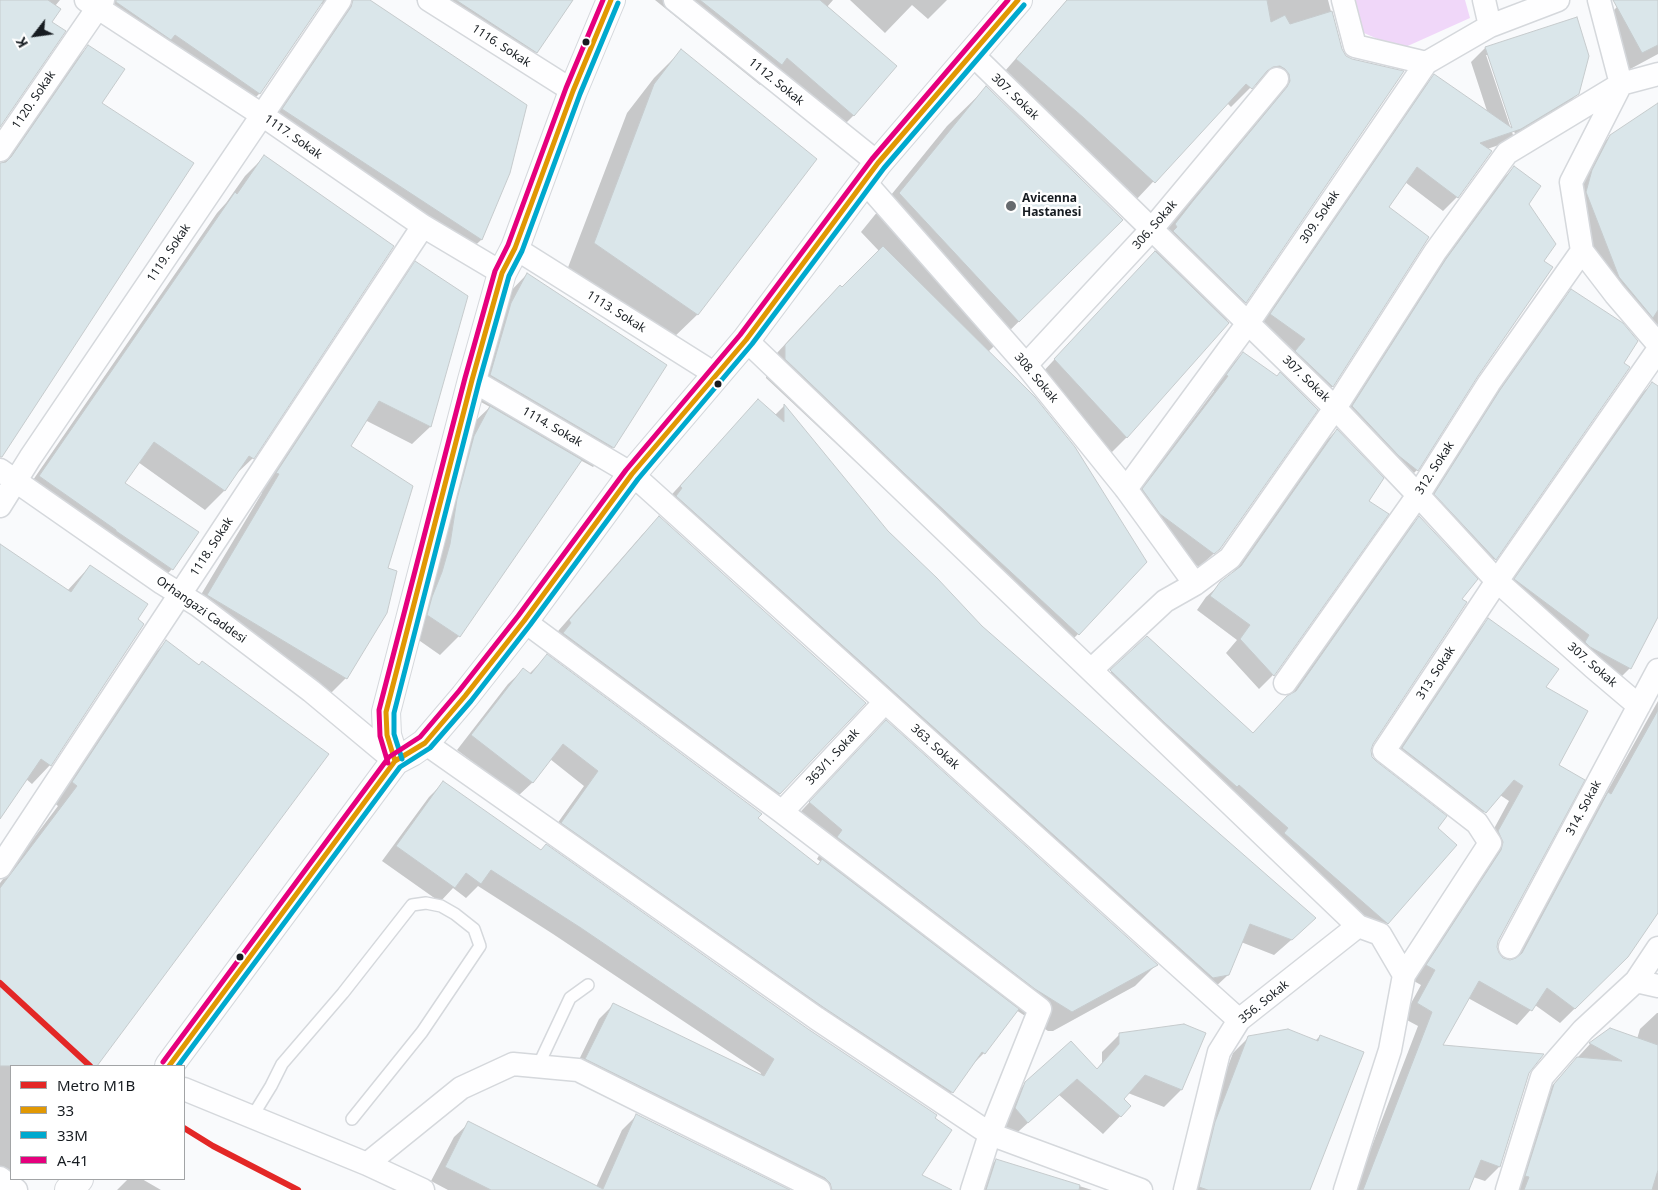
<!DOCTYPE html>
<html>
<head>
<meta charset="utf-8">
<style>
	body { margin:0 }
	#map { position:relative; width:1658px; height:1190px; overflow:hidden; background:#f9fafc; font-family:"Noto Sans",sans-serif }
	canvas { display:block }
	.legend { position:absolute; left:10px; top:1065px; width:175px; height:115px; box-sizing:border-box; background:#fff; border:1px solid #a2a4a6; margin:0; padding:6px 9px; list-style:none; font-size:15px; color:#171c21 }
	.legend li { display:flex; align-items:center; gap:10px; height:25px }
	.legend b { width:25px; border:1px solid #a2a4a6 }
	.north { position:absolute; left:10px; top:10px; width:50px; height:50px; -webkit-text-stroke:4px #fff; paint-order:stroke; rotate:240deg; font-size:14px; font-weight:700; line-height:20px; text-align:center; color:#171c21 }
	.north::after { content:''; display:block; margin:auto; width:18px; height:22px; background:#171c21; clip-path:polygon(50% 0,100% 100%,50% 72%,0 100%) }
</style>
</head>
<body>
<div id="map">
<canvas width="1658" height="1190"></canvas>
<ul class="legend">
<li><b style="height:6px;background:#e32726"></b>Metro M1B</li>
<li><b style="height:6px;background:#e19803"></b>33</li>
<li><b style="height:6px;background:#00a9ce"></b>33M</li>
<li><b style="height:6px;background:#e5007d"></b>A-41</li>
</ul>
<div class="north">K</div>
</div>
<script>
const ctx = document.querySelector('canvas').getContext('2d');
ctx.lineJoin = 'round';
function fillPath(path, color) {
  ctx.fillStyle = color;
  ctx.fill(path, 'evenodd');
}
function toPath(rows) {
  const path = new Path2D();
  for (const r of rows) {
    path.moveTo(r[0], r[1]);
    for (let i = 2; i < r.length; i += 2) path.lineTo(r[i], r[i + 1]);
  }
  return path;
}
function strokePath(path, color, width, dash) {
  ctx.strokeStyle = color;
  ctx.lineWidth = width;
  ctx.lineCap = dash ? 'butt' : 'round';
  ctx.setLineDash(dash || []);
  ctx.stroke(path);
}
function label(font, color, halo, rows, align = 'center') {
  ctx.font = font + ' "Noto Sans",sans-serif';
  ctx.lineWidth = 5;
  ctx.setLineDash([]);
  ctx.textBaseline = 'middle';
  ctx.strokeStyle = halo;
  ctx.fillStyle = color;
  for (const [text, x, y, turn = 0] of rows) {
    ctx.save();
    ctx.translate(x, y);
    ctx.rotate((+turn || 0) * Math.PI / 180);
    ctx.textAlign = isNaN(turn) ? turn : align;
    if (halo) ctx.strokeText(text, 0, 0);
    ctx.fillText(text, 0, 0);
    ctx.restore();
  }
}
fillPath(toPath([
	[1353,0,1465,0,1470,18,1401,49,1357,30]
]), '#f0d7f9');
fillPath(toPath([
	[0,0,60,0,55,6,51,22,0,125],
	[112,0,368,0,508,173,481,240,464,256,267,126,330,5,320,4,260,93,243,110,100,19],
	[416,0,573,0,536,52,519,68,460,31],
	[655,0,833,0,827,7,854,115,833,136,766,79,760,85],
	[850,0,947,0,928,19,912,5,885,33],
	[1067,0,1328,0,1341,50,1345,57,1352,60,1402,72,1245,302,1226,321,1127,437,1110,454,1038,377,1155,252,1159,247,1156,244,1173,222,1268,108,1271,102,1260,85,1253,85,1231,107,1227,103,1135,201,998,79],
	[1630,0,1658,0,1658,54,1621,74,1596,28,1617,7],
	[1576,19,1578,94,1563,108,1505,143,1487,149,1457,197,1443,211,1405,182,1387,208,1428,238,1332,387,1318,400,1257,329,1420,90,1434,76,1488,114,1471,62,1485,48],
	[1486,55,1489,55,1515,134,1513,135],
	[88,47,100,103,0,455,0,164,2,164,71,64],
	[681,51,698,314,670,341,567,270,627,113,654,78],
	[986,88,1083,258,988,352,1078,634,1059,653,766,378,766,365,821,305,840,286,842,288,879,251,861,232,947,126],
	[1658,104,1658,352,1639,330,1571,208,1594,153,1610,136],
	[264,157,253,458,233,477,224,491,205,510,138,462,124,484,172,569,154,588,22,496,217,213,226,203,245,176],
	[1514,168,1527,204,1542,261,1477,375,1417,470,1401,486,1337,422,1431,276,1498,183],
	[416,263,467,296,430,427,412,444,365,420,349,447,387,569,386,613,346,678,328,696,190,613,262,493,259,491,398,281],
	[527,274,613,447,593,467,580,460,459,636,440,655,410,634,471,425,490,407,470,396,507,295],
	[1571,291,1622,363,1628,368,1495,559,1479,575,1420,510,1485,407,1556,307],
	[1243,353,1220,548,1199,567,1146,528,1129,504,1214,391,1213,390,1229,367],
	[1652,384,1658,388,1658,615,1630,668,1615,683,1501,594,1637,398],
	[758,400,775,415,784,406,887,532,982,627,1298,934,1274,955,1241,942,1228,975,1211,991,664,503],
	[1337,430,1367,501,1387,514,1273,675,1259,689,1226,653,1237,640,1197,610,1206,597,1232,574,1323,444],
	[659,517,780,794,762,811,552,638,642,535],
	[1419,518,1460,599,1372,743,1370,750,1387,923,1370,940,1094,688,1147,638,1252,734,1288,697,1402,534],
	[0,546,67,591,90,566,136,619,143,624,50,765,32,784,26,779,0,817],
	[1489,619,1544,687,1558,766,1497,941,1496,948,1498,955,1504,960,1511,961,1593,808,1603,799,1658,701,1658,910,1628,956,1560,1023,1535,1005,1517,1025,1468,998,1441,1046,1528,1073,1499,1167,1485,1181,1473,1177,1468,1190,1355,1190,1418,1026,1403,1018,1421,985,1412,980,1509,801,1500,795,1470,826,1388,763,1474,634],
	[166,642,327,754,95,1066,11,1066,11,1175,0,1178,0,883,58,806,53,802,146,662],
	[547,656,817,866,821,862,817,859,821,852,789,824,865,743,1156,965,1135,986,1053,1031,1048,1031,1016,1010,984,1053,970,1067,952,1092,937,1107,547,838,584,786,550,759,533,782,518,796,457,750,508,684,523,670,529,674],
	[444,782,920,1176,921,1190,806,1190,572,1074,599,1019,613,1005,760,1076,761,1073,553,934,478,886,466,898,453,888,440,902,382,861,429,797],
	[1657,1013,1658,1013,1658,1190,1510,1190,1537,1102,1590,1044,1610,1030,1637,1039,1640,1029],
	[1120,1034,1204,1034,1181,1090,1164,1107,1128,1093,1123,1099,1130,1106,1103,1134,1059,1095,1010,1139,998,1126,1008,1101,1026,1083,1096,1070,1102,1063,1102,1052],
	[1320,1036,1308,1190,1187,1190,1200,1139,1233,1053,1249,1037,1315,1041],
	[637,1115,787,1190,448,1190,431,1181,454,1137,469,1123,596,1187,622,1130],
	[996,1160,1092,1190,977,1190,982,1174],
	[128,1179,142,1179,161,1190,117,1190]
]), '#0003');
const building = toPath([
	[0,0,48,0,61,9,52,22,66,31,0,127,0,0],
	[116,0,324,0,260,94,175,35,171,40,116,2,116,0],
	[353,0,370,0,527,105,510,173,482,240,282,109,351,7,353,0],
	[456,0,573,0,537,53,456,0],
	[700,0,820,0,897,66,854,116,787,58,782,65,700,0],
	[1067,0,1267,0,1271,22,1285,15,1290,24,1332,11,1342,49,1346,56,1352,59,1404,71,1246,303,1173,231,1177,227,1175,224,1193,201,1287,87,1290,81,1289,74,1285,69,1280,66,1273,67,1267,71,1252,89,1246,84,1155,183,1084,118,1016,59,1067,0],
	[1613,0,1658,0,1658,45,1642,53,1613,0],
	[1577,17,1589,56,1579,94,1521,129,1480,143,1492,151,1458,198,1417,167,1389,207,1429,237,1333,387,1295,351,1305,339,1270,314,1434,74,1512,128,1485,47,1577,17],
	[88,45,125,69,102,103,194,163,2,457,0,457,0,163,6,162,11,157,88,45],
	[681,49,817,159,698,315,594,243,654,84,681,49],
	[986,86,1123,220,1019,322,899,193,986,86],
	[1658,103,1658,310,1653,318,1619,277,1586,192,1592,170,1610,135,1658,103],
	[264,155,394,246,254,459,249,456,225,491,154,442,125,483,199,532,173,570,116,531,116,530,39,476,213,224,235,192,237,194,264,155],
	[1514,166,1541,186,1529,204,1556,244,1544,261,1553,267,1478,376,1418,471,1399,456,1352,406,1446,259,1514,166],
	[883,246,1035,397,1075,447,1147,562,1079,635,905,474,785,359,785,345,840,285,842,287,883,246],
	[1155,251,1229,323,1127,438,1054,359,1155,251],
	[415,261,468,296,431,427,379,401,351,446,413,486,388,568,397,571,387,613,347,679,207,595,279,474,276,473,415,261],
	[527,273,667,365,614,448,490,375,511,303,527,273],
	[1571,289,1623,323,1638,341,1624,363,1630,367,1496,560,1434,494,1500,390,1571,289],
	[1243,352,1277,376,1280,372,1318,410,1220,549,1214,554,1160,514,1142,489,1228,376,1226,375,1243,352],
	[1652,382,1658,386,1658,617,1631,669,1590,647,1585,642,1589,635,1514,579,1652,382],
	[758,399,784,422,784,404,888,531,937,578,982,626,1316,918,1292,940,1250,924,1229,975,1213,978,676,496,682,488,680,486,758,399],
	[490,406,582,460,460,637,427,615,432,597,442,572,450,544,457,499,474,436,490,406],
	[1337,429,1384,478,1369,501,1389,514,1274,676,1240,639,1250,625,1210,596,1220,582,1241,566,1337,429],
	[659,516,866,703,780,794,563,633,571,623,569,620,659,516],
	[1419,516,1478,579,1462,599,1467,602,1373,744,1371,750,1372,757,1376,761,1447,816,1438,828,1457,845,1388,924,1284,833,1288,828,1239,785,1237,787,1165,723,1110,670,1147,636,1253,733,1287,696,1296,691,1419,516],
	[0,544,71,592,90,565,148,604,138,619,144,624,51,766,41,759,0,819,0,544],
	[1488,618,1559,669,1546,687,1588,711,1559,765,1585,780,1498,941,1497,947,1499,953,1503,958,1510,960,1516,958,1522,953,1608,792,1611,794,1658,710,1658,913,1628,957,1575,1009,1547,988,1532,1011,1479,981,1443,1045,1544,1054,1529,1073,1500,1167,1481,1160,1469,1190,1363,1190,1432,1012,1417,1003,1435,970,1426,965,1501,850,1503,842,1498,831,1523,786,1514,780,1486,813,1402,748,1488,618],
	[166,640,199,665,202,661,329,754,97,1066,0,1066,0,888,77,786,72,782,166,640],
	[547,654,762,814,758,818,818,865,822,859,1019,1009,985,1054,982,1052,953,1093,823,1007,561,823,598,771,563,744,533,783,471,735,523,668,531,674,547,654],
	[886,720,1158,965,1072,1012,1035,989,837,837,842,830,809,802,886,720],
	[443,781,541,850,546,844,808,1029,937,1115,935,1118,952,1130,922,1175,952,1190,832,1190,830,1183,825,1178,585,1059,613,1003,764,1076,774,1059,581,928,491,870,481,884,466,873,455,888,396,846,443,781],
	[1184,1024,1206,1033,1182,1090,1145,1075,1124,1099,1131,1106,1121,1117,1077,1079,1028,1123,1015,1108,1025,1082,1071,1041,1097,1069,1119,1044,1119,1033,1184,1024],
	[1610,1028,1658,1045,1658,1170,1652,1190,1524,1190,1529,1177,1525,1176,1554,1084,1577,1057,1622,1061,1589,1043,1610,1028],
	[1288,1029,1318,1041,1320,1035,1364,1052,1310,1190,1208,1190,1199,1187,1215,1122,1248,1036,1288,1029],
	[636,1114,790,1190,491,1190,445,1167,468,1121,603,1189,636,1114],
	[996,1159,1080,1185,1079,1190,986,1190,996,1159]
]);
fillPath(building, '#dae6ea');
strokePath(building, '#c6cbcd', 1);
const lane = toPath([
	[538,1066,570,998,588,985],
	[252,1117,271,1086,282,1064,343,993,412,905,426,903,441,906,455,914,474,929,480,946,422,1032,352,1119]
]);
const street = toPath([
	[86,0,262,115,423,226,502,273],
	[429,0,573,91],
	[675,0,878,163],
	[1343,0,1355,46,1426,63],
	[1484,0,1490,26],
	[1599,0,1621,84,1571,182,1582,251,1615,294,1658,344],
	[971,53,1335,408,1418,495,1497,581,1593,667,1639,706],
	[0,150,103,0],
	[865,182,1026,365,1126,489,1195,584],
	[515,248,704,367,716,377],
	[746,340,1358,926,1380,934,1404,975,1390,1050,1345,1190],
	[1026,365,1151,230,1277,79],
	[472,380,632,474,1239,1020],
	[0,470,162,583,199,606,311,691,395,761],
	[1126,489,1248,323,1426,63,1490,26,1558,0],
	[0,506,30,458,340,0],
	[524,621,782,812,1040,1009,990,1134,972,1190],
	[1091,670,1165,601,1195,584,1230,558,1335,408,1435,252,1507,153,1621,84,1658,74],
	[1285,683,1418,495,1489,383,1582,251],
	[425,743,816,1018,990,1134,1141,1190],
	[782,812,885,702],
	[0,867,423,226],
	[1510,947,1658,670],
	[1404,975,1490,843,1477,823,1384,751,1497,581,1658,350],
	[1636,981,1658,986],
	[184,1089,367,1164,423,1190],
	[367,1164,461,1088,513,1064,578,1070,819,1190],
	[0,1178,16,1190],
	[1185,1190,1219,1052,1239,1020,1358,926],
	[1507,1190,1542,1077,1583,1030,1636,981,1658,948]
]);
const secondary = toPath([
	[395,761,387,735,386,712,472,380,502,273,515,248,573,91,611,0],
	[169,1066,395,761,412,752,425,743,465,696,524,621,632,474,746,340,878,163,1018,0],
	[69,1190,79,1179]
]);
strokePath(lane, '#d5d8dc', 14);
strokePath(street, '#d5d8dc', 25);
strokePath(secondary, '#d5d8dc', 30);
strokePath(lane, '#fefeff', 11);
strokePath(street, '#fefeff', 22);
strokePath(secondary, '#fefeff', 28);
strokePath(toPath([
	[395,761,387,735,386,712,472,380,502,273,515,248,573,91,611,0],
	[169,1066,395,761,425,743,465,696,524,621,632,474,746,340,878,163,1018,0]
]), '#e19803', 5);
strokePath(toPath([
	[402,759,394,734,394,713,479,382,509,276,522,251,580,94,618,3],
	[178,1066,400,767,430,748,471,701,530,625,638,479,752,344,884,168,1024,5]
]), '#00a9ce', 5);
strokePath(toPath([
	[388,763,380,736,379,710,465,378,495,271,508,245,566,88,603,0],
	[163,1062,389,757,420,737,459,691,518,616,626,470,740,335,872,159,1008,0]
]), '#e5007d', 5);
strokePath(toPath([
	[0,983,90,1066],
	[184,1128,213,1146,298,1190]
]), '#e32726', 6);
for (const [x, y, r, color] of [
	[586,42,4.5,"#171c21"],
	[1011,206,6,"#666a6e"],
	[718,384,4.5,"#171c21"],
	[240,957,4.5,"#171c21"]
]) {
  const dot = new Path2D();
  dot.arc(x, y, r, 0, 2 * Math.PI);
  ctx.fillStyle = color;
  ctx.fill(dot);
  strokePath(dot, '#fff', 2);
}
label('12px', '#171c21', '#fff', [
	["1116. Sokak",501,46,33],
	["1112. Sokak",776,82,39],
	["307. Sokak",1015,97,44],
	["1120. Sokak",34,100,-56],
	["1117. Sokak",293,137,35],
	["309. Sokak",1320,217,-56],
	["306. Sokak",1155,225,-49],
	["1119. Sokak",169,253,-56],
	["1113. Sokak",616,312,32],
	["308. Sokak",1036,378,50],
	["307. Sokak",1306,379,44],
	["1114. Sokak",552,427,30],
	["312. Sokak",1435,468,-57],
	["1118. Sokak",212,547,-57],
	["Orhangazi Caddesi",201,610,35],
	["307. Sokak",1592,665,41],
	["313. Sokak",1436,673,-57],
	["363. Sokak",935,747,42],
	["363/1. Sokak",833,757,-47],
	["314. Sokak",1584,808,-62],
	["356. Sokak",1264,1002,-39]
]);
label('bold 12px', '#171c21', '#fff', [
	["Avicenna",1022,199],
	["Hastanesi",1022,213]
], 'left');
</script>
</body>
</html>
